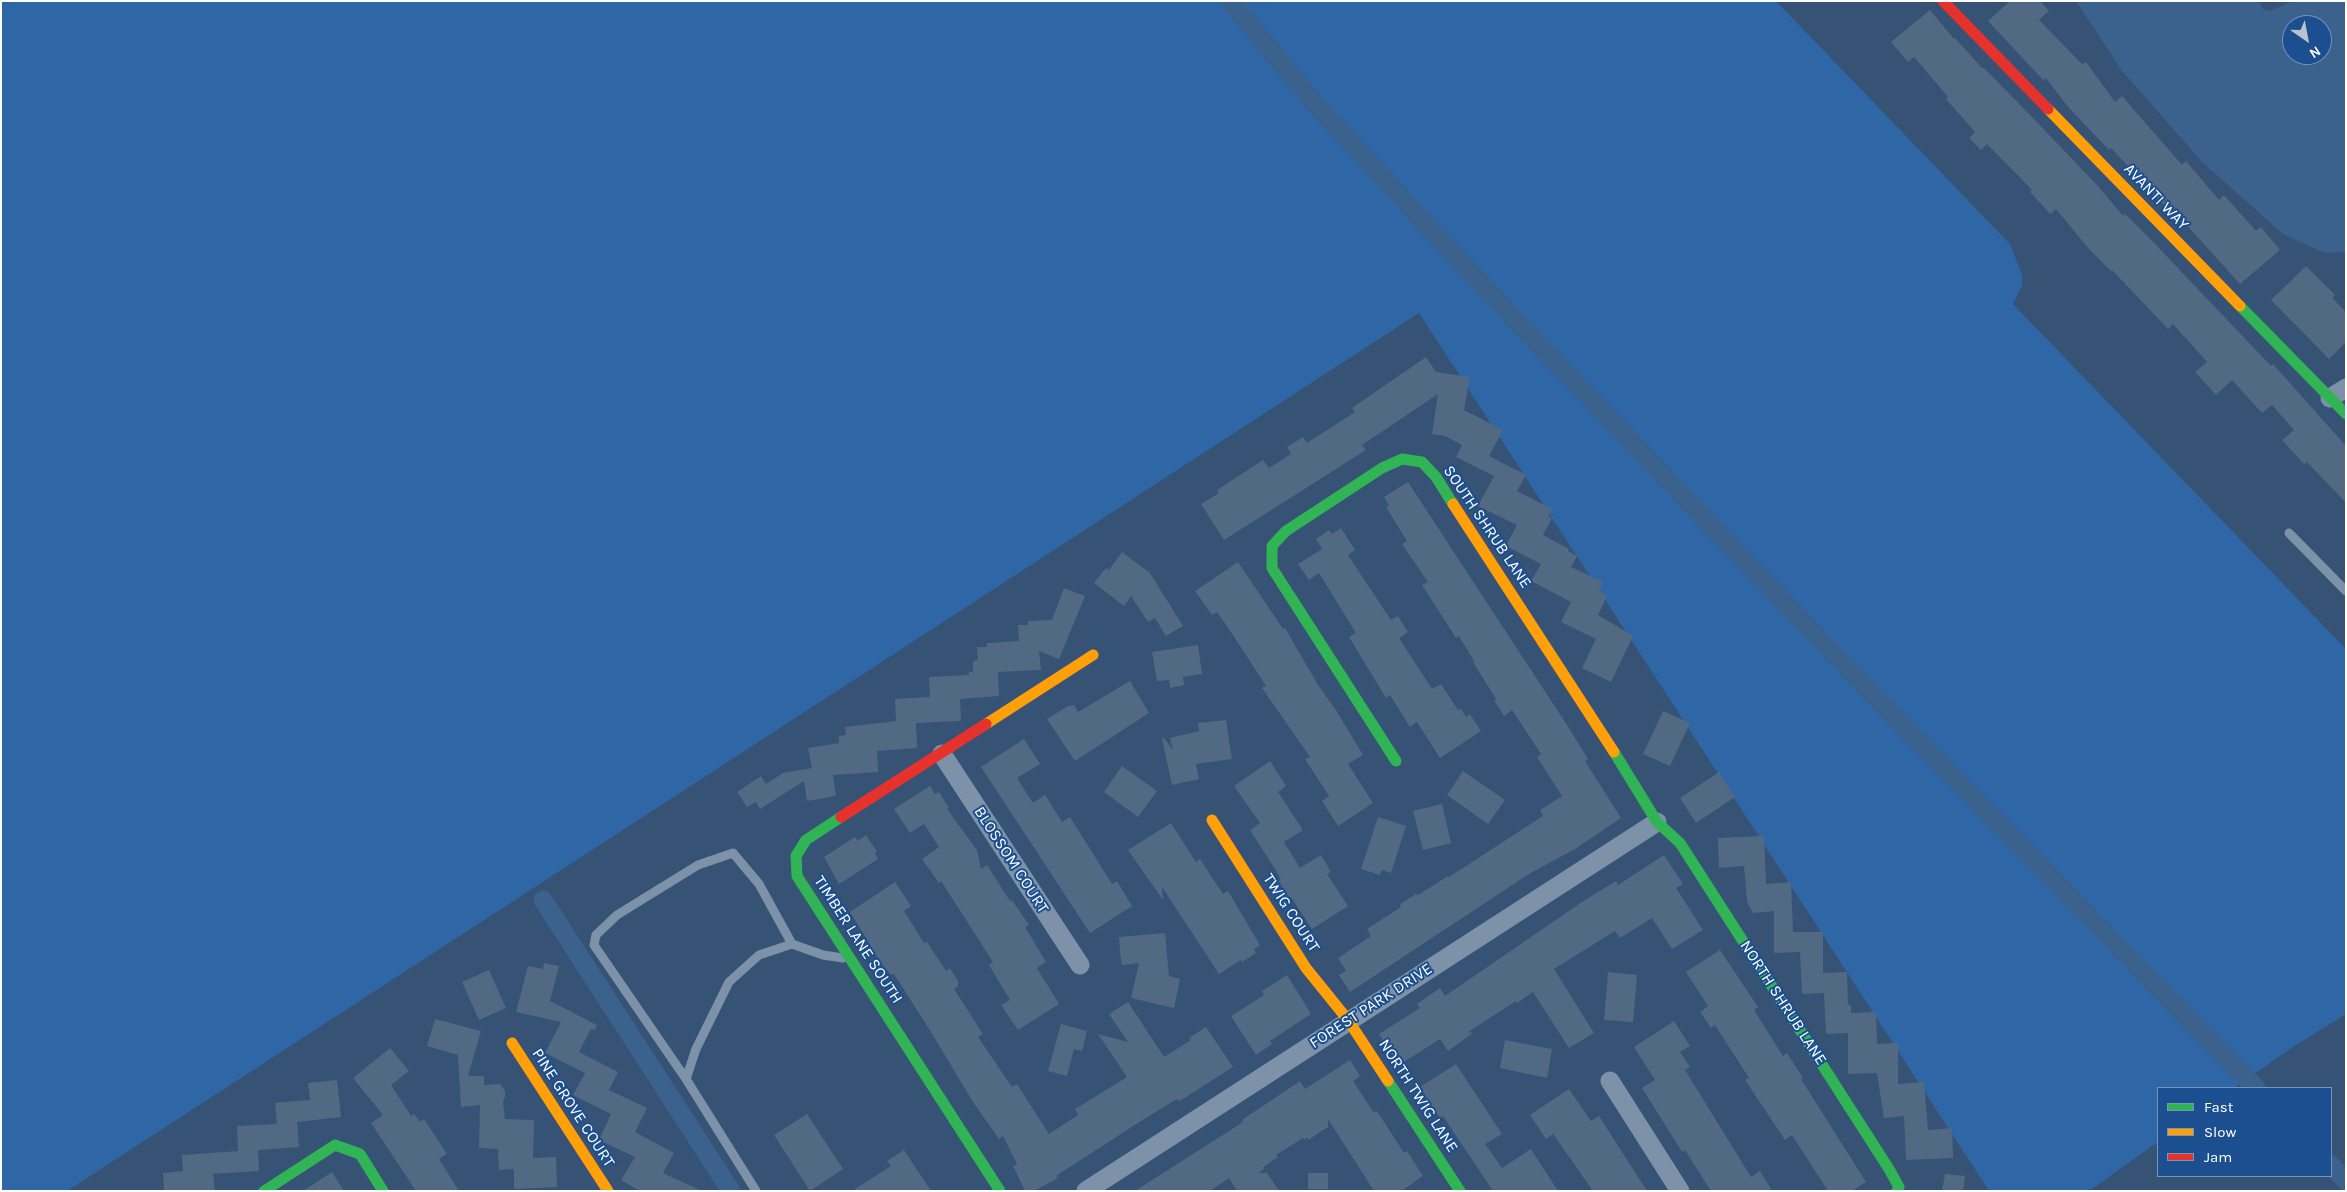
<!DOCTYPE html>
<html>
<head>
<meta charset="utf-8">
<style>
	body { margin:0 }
	#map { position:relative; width:2347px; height:1192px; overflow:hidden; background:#365274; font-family:Karla,sans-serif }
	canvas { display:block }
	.frame { position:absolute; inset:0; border:2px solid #fff; pointer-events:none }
	.legend { position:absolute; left:2157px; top:1087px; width:175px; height:90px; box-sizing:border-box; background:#1b4f8f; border:1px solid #7695bc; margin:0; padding:6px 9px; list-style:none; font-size:15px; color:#fff }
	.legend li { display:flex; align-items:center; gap:10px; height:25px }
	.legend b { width:25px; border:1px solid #7695bc }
	.north { position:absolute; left:2282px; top:15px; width:50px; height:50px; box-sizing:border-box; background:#1b4f8f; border:1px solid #7695bc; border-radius:50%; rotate:147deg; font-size:14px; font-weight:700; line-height:20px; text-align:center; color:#fff }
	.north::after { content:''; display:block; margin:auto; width:18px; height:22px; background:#b9c2ce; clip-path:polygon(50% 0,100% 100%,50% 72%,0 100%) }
</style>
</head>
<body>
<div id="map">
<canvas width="2347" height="1192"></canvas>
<div class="frame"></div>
<ul class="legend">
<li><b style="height:6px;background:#30b455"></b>Fast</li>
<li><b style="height:6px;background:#ff9f0a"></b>Slow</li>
<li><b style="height:6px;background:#e5322d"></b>Jam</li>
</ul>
<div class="north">N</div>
</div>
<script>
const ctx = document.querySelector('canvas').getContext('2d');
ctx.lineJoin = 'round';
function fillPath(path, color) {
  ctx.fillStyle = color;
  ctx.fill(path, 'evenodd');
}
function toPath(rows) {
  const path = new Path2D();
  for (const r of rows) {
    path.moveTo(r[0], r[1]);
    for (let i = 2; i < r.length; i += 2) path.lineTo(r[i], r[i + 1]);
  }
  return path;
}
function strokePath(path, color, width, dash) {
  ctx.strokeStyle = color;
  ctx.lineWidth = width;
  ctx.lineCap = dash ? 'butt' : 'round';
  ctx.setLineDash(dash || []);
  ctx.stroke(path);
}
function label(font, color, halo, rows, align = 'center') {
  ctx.font = font + ' Karla,sans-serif';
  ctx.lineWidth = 4;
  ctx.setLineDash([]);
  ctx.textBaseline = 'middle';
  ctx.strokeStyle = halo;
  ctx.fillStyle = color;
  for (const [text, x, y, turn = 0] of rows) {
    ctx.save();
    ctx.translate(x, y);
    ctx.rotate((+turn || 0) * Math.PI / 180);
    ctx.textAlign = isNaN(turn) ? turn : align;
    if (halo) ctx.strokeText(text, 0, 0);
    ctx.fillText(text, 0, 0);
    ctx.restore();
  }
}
fillPath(toPath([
	[1,1,1776,1,2010,244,2022,275,2022,286,2013,304,2346,649,2346,1014,2293,1047,2234,1088,2158,1088,2158,1142,2089,1191,1989,1191,1419,313,67,1191,1,1191]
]), '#2f66a5');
fillPath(toPath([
	[2076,1,2258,1,2264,10,2270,11,2293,1,2346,1,2346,252,2324,253,2283,234,2203,163,2122,71],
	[2292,25,2322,25,2322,55,2292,55]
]), '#3b618d');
strokePath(toPath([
	[1230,1,1311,99,1469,271,1821,641,2256,1088],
	[543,900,731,1191],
	[2331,1165,2346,1181]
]), '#3b618d', 19);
fillPath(toPath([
	[2010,1,2040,1,2049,11,2039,20,2082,64,2086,62,2115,102,2122,96,2182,165,2186,161,2219,200,2224,195,2256,231,2261,227,2280,250,2240,284,2173,210,2170,212,2111,148,2109,150,2069,108,2046,78,2044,81,1988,21],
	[1930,10,1954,39,1955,38,1982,68,1983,67,2032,117,2098,186,2123,216,2125,214,2158,247,2271,366,2273,364,2346,446,2346,503,2307,462,2304,464,2282,440,2294,430,2272,405,2262,413,2232,380,2216,395,2195,372,2207,362,2173,324,2168,329,2112,270,2111,271,2089,249,2056,209,2050,214,2030,192,2032,190,1987,144,1981,150,1969,138,1975,132,1946,99,1948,97,1914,57,1908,62,1891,42],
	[2306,266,2335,295,2332,298,2346,312,2346,342,2329,359,2271,300],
	[1426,357,1436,372,1470,377,1464,410,1503,430,1489,456,1526,475,1517,491,1552,509,1548,516,1552,518,1543,535,1569,549,1568,551,1577,556,1571,567,1603,582,1599,591,1607,596,1598,615,1633,636,1611,682,1582,668,1596,639,1561,622,1571,602,1531,581,1541,564,1506,546,1517,525,1478,506,1494,476,1456,457,1462,445,1445,436,1432,434,1438,394,1362,445,1366,450,1224,540,1201,504,1219,493,1217,490,1263,460,1269,468,1291,454,1287,447,1303,437,1307,443,1355,412,1352,408],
	[1408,482,1567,725,1588,759,1585,761,1621,818,1575,849,1529,874,1350,992,1339,975,1346,971,1338,958,1371,936,1367,929,1401,907,1400,904,1416,894,1418,895,1448,876,1449,877,1543,816,1540,810,1562,796,1537,757,1541,754,1512,710,1504,716,1494,700,1496,699,1473,662,1474,661,1459,636,1456,638,1422,585,1428,582,1402,544,1407,541,1386,507,1389,506,1384,497],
	[1341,528,1355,550,1348,555,1391,620,1398,616,1408,632,1399,638,1432,689,1441,684,1458,710,1461,709,1466,717,1470,714,1481,731,1440,758,1417,722,1410,727,1390,695,1386,698,1349,637,1356,633,1319,573,1309,580,1298,564,1322,549,1316,539,1329,530,1332,534],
	[1122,552,1150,573,1183,626,1166,636,1155,618,1148,622,1131,596,1124,606,1094,583,1106,568,1109,570],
	[1238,562,1283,629,1285,628,1318,685,1336,710,1363,755,1348,764,1373,803,1338,826,1322,801,1329,796,1305,759,1310,757,1262,688,1266,686,1233,635,1217,612,1212,615,1195,591],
	[1064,588,1085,596,1059,659,1039,651,1041,670,998,672,999,696,960,699,961,721,916,723,917,748,877,751,878,772,833,775,836,796,807,801,804,781,760,809,756,802,747,807,737,792,761,776,766,784,783,773,812,768,808,748,839,743,839,736,846,735,845,727,896,721,895,699,930,697,929,677,969,675,969,672,973,672,973,661,978,660,977,647,987,647,987,643,1019,641,1018,625,1028,625,1028,621,1052,620],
	[1198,645,1202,674,1183,677,1184,685,1170,688,1169,680,1157,681,1152,652],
	[1130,681,1149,713,1075,761,1047,719,1068,706,1074,705,1078,712],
	[1663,711,1690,723,1670,766,1643,754],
	[1226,720,1232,759,1196,764,1199,779,1172,785,1162,739,1164,738,1173,750,1170,738,1199,731,1198,723],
	[1024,739,1040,764,1017,778,1033,803,1045,795,1062,822,1070,817,1112,884,1117,881,1132,906,1090,933,981,767],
	[1270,761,1286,786,1278,792,1303,830,1284,842,1300,868,1321,855,1331,872,1327,874,1348,906,1312,929,1291,897,1289,898,1279,881,1281,880,1277,872,1250,830,1260,823,1234,786],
	[1122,766,1157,791,1138,817,1104,792],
	[1463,771,1505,800,1488,824,1447,795],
	[1719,772,1735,797,1696,823,1680,798],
	[930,786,935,794,939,792,949,808,947,809,977,850,981,869,987,865,1010,901,1012,900,1029,925,1025,927,1046,962,1037,968,1059,1004,1018,1030,1001,1005,1010,1000,989,965,993,962,941,881,939,883,922,859,939,847,924,824,910,833,894,809],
	[1442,804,1451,843,1423,850,1413,811],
	[1378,817,1406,826,1391,873,1382,870,1380,875,1361,869],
	[1171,823,1196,862,1200,859,1223,894,1228,891,1260,945,1254,949,1256,953,1242,962,1241,960,1219,974,1162,887,1163,900,1128,850],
	[866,835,877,852,875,853,878,859,839,884,824,857,855,837,858,841],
	[1764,836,1766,884,1791,882,1793,932,1823,932,1823,973,1847,972,1848,1005,1851,1005,1851,1013,1876,1012,1877,1044,1898,1043,1898,1084,1924,1082,1928,1130,1952,1128,1953,1158,1906,1160,1904,1116,1884,1118,1877,1073,1848,1074,1848,1033,1826,1034,1824,993,1802,994,1800,952,1774,953,1774,911,1753,913,1747,902,1744,866,1719,868,1718,838],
	[1664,855,1683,884,1676,888,1703,930,1672,949,1652,918,1620,938,1615,931,1554,969,1594,1033,1569,1048,1533,992,1517,1003,1516,1001,1468,1032,1473,1033,1448,1051,1440,1039,1399,1065,1379,1034,1420,1008,1417,1004,1440,988,1445,996,1582,902,1616,881,1618,885],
	[895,882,911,906,904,911,924,943,927,942,946,971,950,968,958,981,958,986,954,989,983,1034,978,1037,1012,1087,1017,1084,1049,1134,1078,1115,1075,1109,1127,1077,1098,1034,1128,1042,1109,1014,1128,1002,1164,1057,1191,1040,1189,1038,1206,1027,1233,1067,1186,1097,1179,1101,1177,1099,1141,1121,1056,1176,1058,1178,1034,1191,1025,1191,1013,1166,1017,1164,1003,1136,999,1139,973,1102,931,1032,894,974,891,975,882,964,850,912],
	[1165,933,1169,976,1180,979,1174,1008,1131,998,1139,963,1122,965,1120,952,1119,937],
	[1720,950,1758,1007,1754,1010,1783,1056,1787,1053,1803,1078,1801,1079,1866,1182,1852,1191,1828,1191,1792,1135,1785,1140,1745,1080,1749,1078,1715,1025,1711,1028,1700,1012,1708,1006,1686,972],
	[544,963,559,966,550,1001,597,1025,595,1030,591,1029,579,1052,618,1072,609,1090,647,1108,635,1132,674,1153,663,1173,702,1191,640,1191,621,1180,635,1157,599,1140,611,1114,573,1095,585,1073,545,1053,561,1022,516,1012,528,966,543,969],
	[489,970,506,1008,479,1020,462,982],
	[1608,972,1637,975,1633,1022,1604,1020],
	[1287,975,1311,1014,1270,1041,1272,1044,1256,1055,1231,1016,1264,995,1262,991],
	[435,1019,481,1031,468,1076,484,1076,484,1085,500,1084,505,1091,505,1097,503,1102,505,1119,534,1120,533,1158,556,1157,557,1187,514,1189,514,1169,499,1170,498,1149,479,1148,480,1105,461,1107,458,1055,427,1046],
	[1674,1021,1690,1046,1680,1052,1690,1067,1685,1070,1751,1177,1760,1171,1772,1191,1711,1191,1685,1150,1682,1152,1642,1088,1655,1080,1634,1047],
	[1061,1024,1087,1031,1082,1051,1074,1049,1067,1076,1048,1071],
	[1505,1040,1552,1049,1547,1078,1500,1068],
	[390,1048,409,1071,391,1085,411,1116,414,1114,420,1122,424,1119,447,1154,439,1159,459,1191,416,1191,371,1123,383,1115,353,1078],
	[1350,1060,1360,1076,1353,1081,1374,1113,1377,1111,1404,1153,1407,1151,1423,1176,1401,1191,1374,1191,1328,1119,1328,1127,1308,1140,1308,1137,1304,1140,1303,1138,1276,1155,1278,1157,1263,1167,1264,1169,1258,1173,1267,1173,1279,1191,1237,1191,1229,1178,1210,1191,1135,1191,1243,1122,1242,1120,1300,1081,1305,1089],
	[1456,1064,1502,1134,1485,1144,1502,1168,1531,1149,1558,1191,1493,1191,1443,1116,1440,1118,1420,1087],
	[337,1080,341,1117,297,1122,299,1147,258,1150,259,1171,213,1174,215,1191,164,1191,163,1173,183,1171,182,1155,238,1151,237,1126,277,1124,275,1103,310,1100,308,1083],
	[1569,1089,1591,1121,1599,1116,1647,1191,1593,1191,1553,1134,1546,1139,1530,1115],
	[807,1114,843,1169,810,1191,774,1135],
	[904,1150,931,1191,852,1191,891,1166,887,1161],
	[332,1172,344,1191,303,1191],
	[1308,1173,1328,1173,1328,1189,1308,1189],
	[1945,1174,1965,1176,1963,1191,1942,1191]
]), '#526984');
strokePath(toPath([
	[2289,533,2346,591],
	[686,1079,594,945,596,935,617,915,698,865,733,853,759,884,792,944],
	[756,1191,686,1079,696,1049,729,982,759,955,792,944,823,955,843,958]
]), '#7d92a8', 9);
strokePath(toPath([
	[2330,398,2346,388],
	[942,754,1080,965],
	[1610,1081,1680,1191],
	[1086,1191,1657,822]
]), '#7d92a8', 19);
strokePath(toPath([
	[2240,306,2346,414],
	[1614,752,1657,822,1680,843,1889,1169,1899,1187,1897,1191],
	[1396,761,1272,568,1272,546,1286,531,1382,468,1402,459,1422,462,1436,477,1453,504],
	[841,817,806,840,796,856,797,876,1000,1191],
	[1388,1081,1460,1191],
	[264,1191,335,1145,360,1154,383,1191]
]), '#30b455', 11);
strokePath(toPath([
	[2048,109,2240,306],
	[1453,504,1614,752],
	[986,724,1093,655],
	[1212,820,1306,968,1348,1020,1388,1081],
	[512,1043,608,1191]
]), '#ff9f0a', 11);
strokePath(toPath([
	[1943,1,2048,109],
	[841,817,986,724]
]), '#e5322d', 11);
label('16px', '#fff', '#1b4f8f', [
	["AVANTI WAY",2156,197,46],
	["SOUTH SHRUB LANE",1487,527,56],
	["BLOSSOM COURT",1011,860,57],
	["TWIG COURT",1291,913,57],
	["TIMBER LANE SOUTH",858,940,57],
	["NORTH SHRUB LANE",1783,1003,57],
	["FOREST PARK DRIVE",1371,1006,-33],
	["NORTH TWIG LANE",1418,1096,57],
	["PINE GROVE COURT",573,1108,57]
]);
</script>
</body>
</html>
